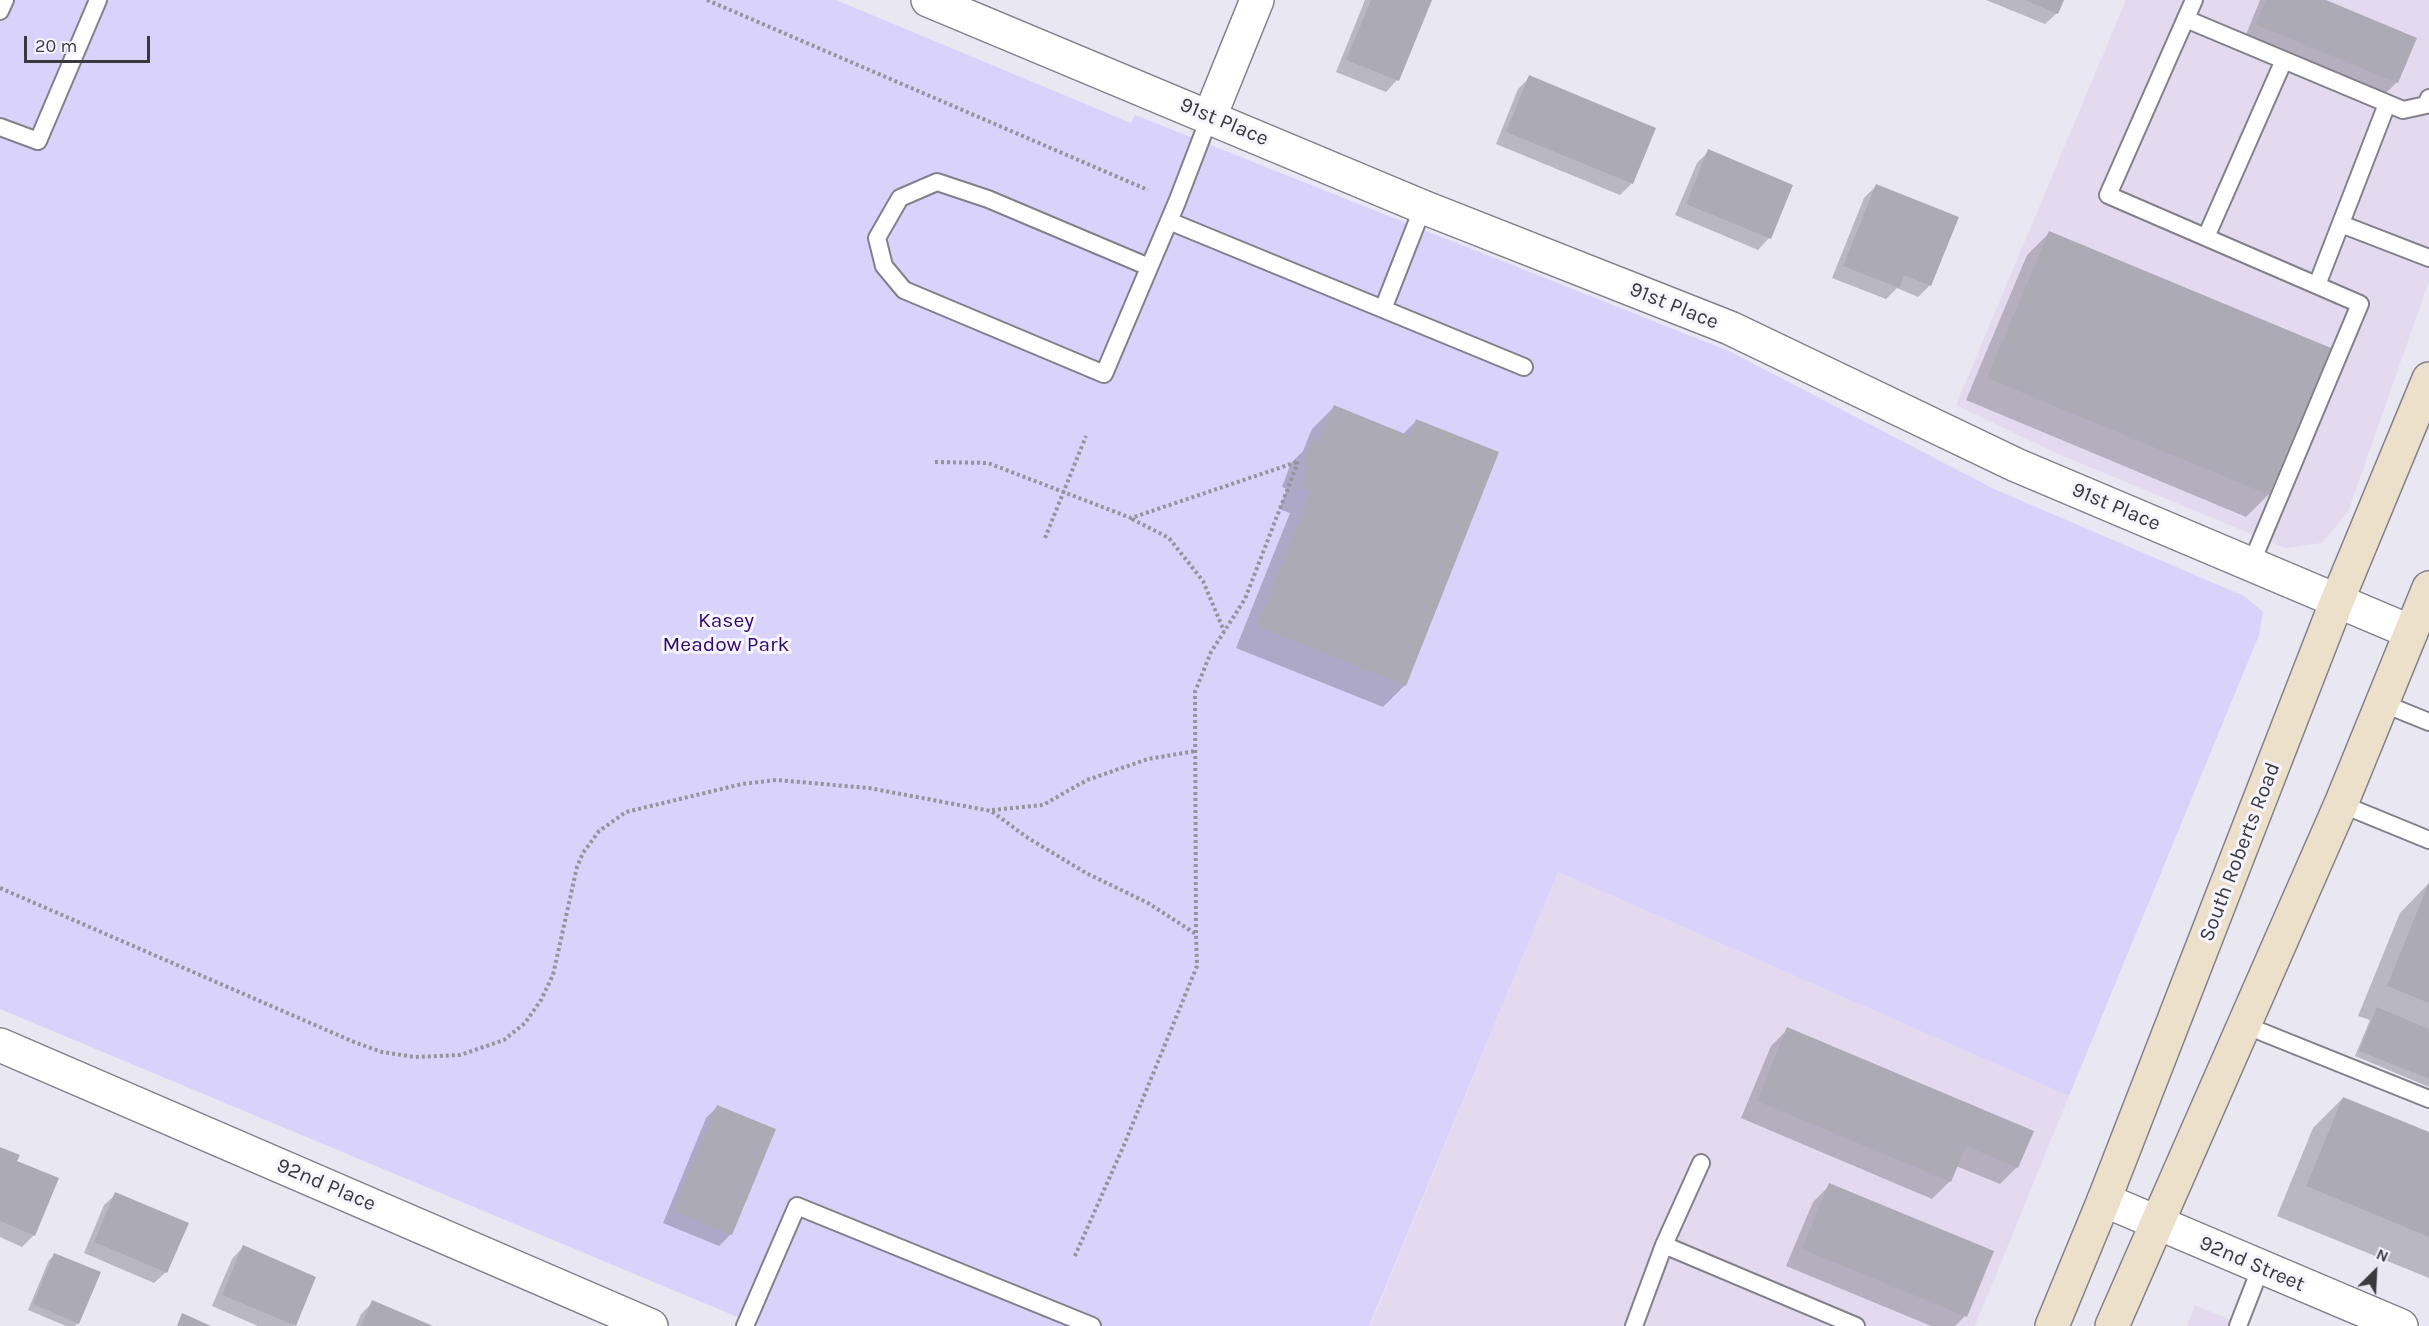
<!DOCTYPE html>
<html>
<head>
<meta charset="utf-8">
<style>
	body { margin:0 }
	#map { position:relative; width:2429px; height:1326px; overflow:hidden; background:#e8e7f2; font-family:Karla,sans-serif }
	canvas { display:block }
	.north { position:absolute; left:2345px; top:1242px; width:60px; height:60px; -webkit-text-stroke:4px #f5f4ff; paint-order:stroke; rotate:24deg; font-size:16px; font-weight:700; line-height:24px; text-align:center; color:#3a3a3e }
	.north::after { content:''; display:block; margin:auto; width:21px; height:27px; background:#3a3a3e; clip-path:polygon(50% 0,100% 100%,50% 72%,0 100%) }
	.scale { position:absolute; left:24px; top:36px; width:126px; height:27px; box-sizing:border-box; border:3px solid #3a3a3e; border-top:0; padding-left:8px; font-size:18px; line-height:21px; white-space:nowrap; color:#3a3a3e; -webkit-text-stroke:4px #f5f4ff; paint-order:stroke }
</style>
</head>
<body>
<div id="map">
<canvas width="2429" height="1326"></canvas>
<div class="north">N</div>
<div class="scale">20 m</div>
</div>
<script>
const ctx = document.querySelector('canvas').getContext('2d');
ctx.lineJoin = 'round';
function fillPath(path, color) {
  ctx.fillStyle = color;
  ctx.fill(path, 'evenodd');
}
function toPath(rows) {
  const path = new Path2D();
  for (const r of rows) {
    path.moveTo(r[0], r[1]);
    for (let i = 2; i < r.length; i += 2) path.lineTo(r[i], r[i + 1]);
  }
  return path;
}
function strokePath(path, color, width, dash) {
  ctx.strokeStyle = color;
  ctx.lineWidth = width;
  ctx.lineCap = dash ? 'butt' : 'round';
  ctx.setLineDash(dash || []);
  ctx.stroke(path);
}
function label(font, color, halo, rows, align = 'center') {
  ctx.font = font + ' Karla,sans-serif';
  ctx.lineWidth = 6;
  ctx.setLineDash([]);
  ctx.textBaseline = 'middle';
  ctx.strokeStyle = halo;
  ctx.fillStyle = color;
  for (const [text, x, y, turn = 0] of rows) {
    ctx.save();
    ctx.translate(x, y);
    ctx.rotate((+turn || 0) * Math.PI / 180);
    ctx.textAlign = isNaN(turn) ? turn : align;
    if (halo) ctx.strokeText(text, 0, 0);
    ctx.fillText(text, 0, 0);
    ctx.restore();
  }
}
fillPath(toPath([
	[2126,0,2429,0,2429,281,2348,512,2322,543,2285,548,2056,453,1956,405],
	[1558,872,2069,1096,1975,1326,1370,1326],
	[2195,1305,2245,1326,2187,1326]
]), '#e3daef');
fillPath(toPath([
	[0,0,836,0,1131,123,1135,115,1731,352,1994,489,2244,596,2263,612,2259,635,2069,1096,1558,872,1369,1326,759,1326,0,1009]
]), '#d9d3fb');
fillPath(toPath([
	[1365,0,1429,0,1397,80,1386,92,1336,72],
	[1986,0,2062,0,2057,13,2045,24],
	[2260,0,2322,0,2397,82,2385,94,2245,37],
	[1530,77,1654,129,1631,184,1620,195,1496,144,1518,89],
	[1709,151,1769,238,1758,250,1675,215,1697,163],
	[1876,186,1930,285,1918,297,1897,288,1886,299,1832,278,1864,198],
	[2049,233,2268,495,2246,517,1966,400,2027,255],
	[1334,407,1403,434,1416,421,1405,685,1383,707,1236,648,1290,513,1279,509,1287,489,1282,487,1291,463,1303,451,1312,429],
	[2429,883,2429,1087,2355,1056,2370,1020,2358,1016,2400,913],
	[1788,1029,2017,1167,2000,1184,1956,1166,1950,1181,1932,1199,1741,1118,1771,1046],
	[2343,1098,2429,1133,2429,1278,2277,1216,2313,1128],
	[718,1106,731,1234,719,1246,663,1223,706,1118],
	[0,1148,34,1235,22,1247,0,1237],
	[1830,1185,1965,1316,1955,1326,1931,1326,1786,1266,1813,1202],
	[116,1194,166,1272,154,1283,84,1253,104,1205],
	[243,1247,294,1325,293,1326,258,1326,212,1306,232,1259],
	[55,1255,78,1323,75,1326,66,1326,28,1310,49,1260],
	[373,1302,429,1326,356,1326,361,1314]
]), '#0003');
fillPath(toPath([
	[1371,0,1432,0,1399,81,1346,60],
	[2025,0,2064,0,2058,14],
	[2266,0,2326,0,2417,38,2398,83,2256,25],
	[1529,75,1656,128,1633,184,1506,132],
	[1708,149,1793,185,1771,239,1686,204],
	[1876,184,1959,217,1931,286,1904,275,1899,288,1843,266],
	[2049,231,2331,348,2269,495,1987,378],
	[1334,405,1410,436,1416,419,1499,452,1406,686,1257,626,1311,491,1300,487,1308,467,1303,464,1313,439,1319,442],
	[2429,882,2429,1003,2387,986],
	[2377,1007,2429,1029,2429,1079,2359,1051],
	[1787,1027,2034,1131,2018,1168,1966,1146,1951,1182,1757,1101],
	[2343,1097,2429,1132,2429,1237,2306,1186],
	[717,1105,776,1129,732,1235,673,1211],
	[0,1147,20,1155,17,1161,59,1178,35,1236,0,1221],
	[1829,1183,1994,1251,1967,1317,1802,1249],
	[115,1192,189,1223,167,1273,94,1242],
	[243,1245,316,1277,296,1326,222,1295],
	[54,1253,101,1272,79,1324,33,1304],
	[372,1300,433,1326,361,1326],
	[182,1313,211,1326,177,1326]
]), '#acabb5');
const lane = toPath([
	[2194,0,2108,195,2360,304,2251,564],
	[0,11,5,0],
	[2186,19,2403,110,2426,105,2429,98],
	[0,127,38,141,98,0],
	[1169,221,1524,367],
	[2341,224,2429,258],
	[2206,237,2284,60],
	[1149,267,988,199,937,182,900,198,877,238,884,266,904,290,1104,374,1177,202,1210,116],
	[2317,285,2387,104],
	[1383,309,1423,207],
	[2382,703,2429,722],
	[2341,804,2429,840],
	[2242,1024,2429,1099],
	[1664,1245,1701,1163],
	[745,1326,797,1206,1092,1326],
	[1634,1326,1664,1245,1856,1326],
	[2238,1326,2261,1267]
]);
const street = toPath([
	[928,0,1423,207,1730,328,2016,465,2411,632],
	[1210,116,1257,0],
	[0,1045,651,1326],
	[2104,1200,2401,1326]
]);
const secondary = toPath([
	[2052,1326,2104,1200,2337,601,2429,379],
	[2112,1326,2341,804,2429,588]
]);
strokePath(lane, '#82818b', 20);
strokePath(street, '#82818b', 36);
strokePath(secondary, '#82818b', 36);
strokePath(toPath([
	[707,0,1148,190],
	[935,462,988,463,1131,518,1297,462],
	[1132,519,1169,538,1203,581,1224,631],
	[1045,538,1086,436],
	[992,810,1043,805,1087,780,1148,759,1195,751],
	[0,888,354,1042,382,1052,415,1057,460,1055,504,1040,525,1023,541,1000,553,975,577,867,583,853,599,831,626,812,742,784,776,780,869,788,991,811,1028,838,1086,873,1148,903,1196,934,1197,966,1124,1145,1074,1258],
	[1196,933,1195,692,1211,652,1245,599,1298,462]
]), '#95949c', 4, [3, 3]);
strokePath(lane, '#fff', 16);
strokePath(street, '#fff', 33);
strokePath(secondary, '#ece0ca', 33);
label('21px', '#3a3a3e', '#f5f4ff', [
	["91st Place",1224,122,23],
	["91st Place",1674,306,22],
	["91st Place",2116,507,23],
	["South Roberts Road",2240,852,-69],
	["92nd Place",326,1185,23],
	["92nd Street",2252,1264,23]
]);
label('21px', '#32076e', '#f5f4ff', [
	["Kasey",726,621],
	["Meadow Park",726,645]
]);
</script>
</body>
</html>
